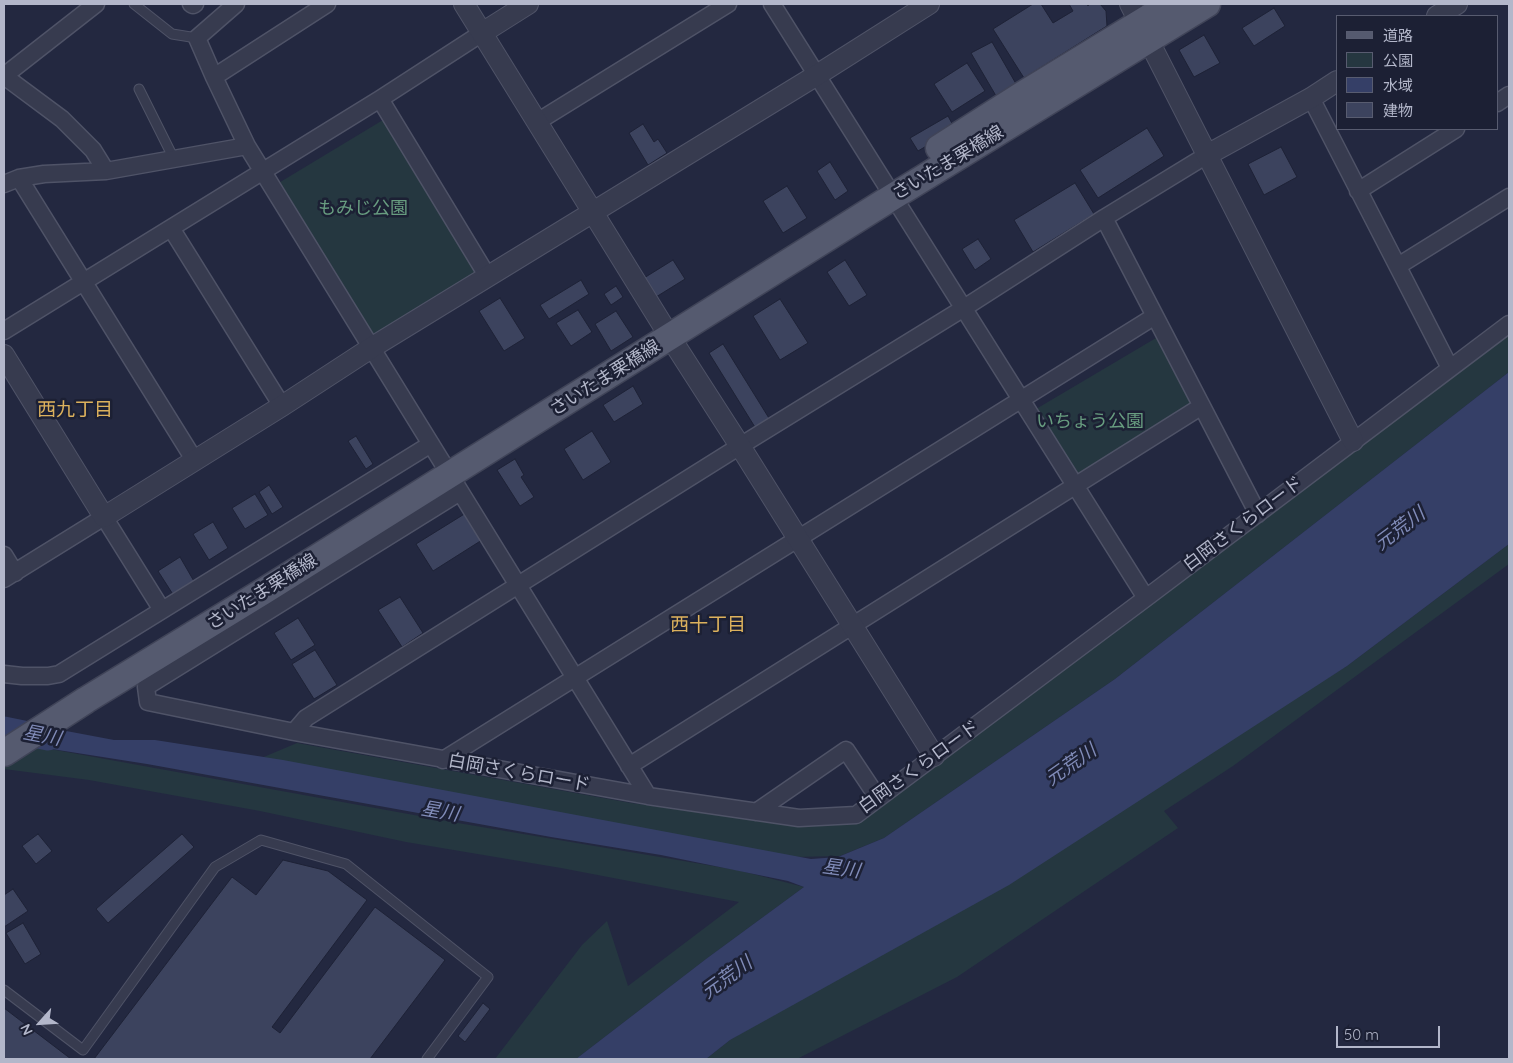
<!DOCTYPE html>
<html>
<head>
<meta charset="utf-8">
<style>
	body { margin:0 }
	#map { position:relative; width:1513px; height:1063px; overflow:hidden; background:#232840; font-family:Quicksand,"Noto Sans JP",sans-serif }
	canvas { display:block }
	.frame { position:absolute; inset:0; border:5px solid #b3b7ca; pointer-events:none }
	.legend { position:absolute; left:1336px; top:15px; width:162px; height:115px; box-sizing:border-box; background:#1c2034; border:1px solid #585c70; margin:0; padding:6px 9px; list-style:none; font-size:15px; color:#b3b7ca }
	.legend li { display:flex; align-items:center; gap:10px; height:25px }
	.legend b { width:25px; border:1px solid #585c70 }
	.north { position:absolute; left:15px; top:998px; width:50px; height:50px; -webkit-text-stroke:4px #1c2034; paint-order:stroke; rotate:244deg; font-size:14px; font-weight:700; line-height:20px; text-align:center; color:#b3b7ca }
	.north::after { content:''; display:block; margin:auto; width:18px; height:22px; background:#b3b7ca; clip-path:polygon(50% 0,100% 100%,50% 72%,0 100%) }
	.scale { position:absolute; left:1336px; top:1026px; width:104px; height:22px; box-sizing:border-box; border:2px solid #b3b7ca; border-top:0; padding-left:6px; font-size:15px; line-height:18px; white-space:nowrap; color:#b3b7ca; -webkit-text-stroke:4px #1c2034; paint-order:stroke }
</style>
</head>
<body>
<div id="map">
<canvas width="1513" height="1063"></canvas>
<div class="frame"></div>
<ul class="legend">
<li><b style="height:6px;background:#555a6f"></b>道路</li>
<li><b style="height:14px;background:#253740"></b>公園</li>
<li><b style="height:14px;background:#353f67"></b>水域</li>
<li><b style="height:14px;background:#3c435e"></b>建物</li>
</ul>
<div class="north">N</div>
<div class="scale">50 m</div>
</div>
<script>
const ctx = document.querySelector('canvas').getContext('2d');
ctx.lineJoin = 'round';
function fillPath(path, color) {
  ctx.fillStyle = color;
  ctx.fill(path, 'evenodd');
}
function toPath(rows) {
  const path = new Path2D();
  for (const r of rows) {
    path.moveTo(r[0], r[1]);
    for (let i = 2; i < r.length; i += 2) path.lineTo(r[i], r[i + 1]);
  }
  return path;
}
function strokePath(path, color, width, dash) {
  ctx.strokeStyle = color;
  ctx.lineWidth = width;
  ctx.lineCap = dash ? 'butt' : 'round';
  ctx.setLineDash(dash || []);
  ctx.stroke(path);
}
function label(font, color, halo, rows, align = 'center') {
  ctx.font = font + ' Quicksand,"Noto Sans JP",sans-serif';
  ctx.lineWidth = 5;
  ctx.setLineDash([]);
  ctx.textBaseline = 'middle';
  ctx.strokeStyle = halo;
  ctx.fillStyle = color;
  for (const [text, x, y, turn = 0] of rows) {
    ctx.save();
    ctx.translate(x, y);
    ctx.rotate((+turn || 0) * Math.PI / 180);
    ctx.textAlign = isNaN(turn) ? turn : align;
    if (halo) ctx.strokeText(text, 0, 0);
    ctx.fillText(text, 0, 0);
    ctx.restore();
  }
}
fillPath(toPath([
	[383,120,476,273,375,341,272,187],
	[1509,334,1509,372,1115,679,884,838,840,856,794,857,259,759,297,743,631,803,793,825,859,820],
	[1156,338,1192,404,1073,477,1031,412],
	[1509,544,1509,564,1233,766,1164,811,1178,828,957,977,797,1059,706,1059,730,1040,1347,666],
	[39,747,458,823,737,870,804,887,706,959,576,1059,495,1059,582,945,607,921,628,986,739,902,561,868,406,842,260,811,89,780,4,769,4,767]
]), '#253740');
fillPath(toPath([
	[1509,372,1509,544,1347,666,1009,885,730,1040,706,1059,576,1059,706,959,804,887,788,881,661,855,551,837,147,764,39,747,61,730,114,740,155,740,283,760,811,859,838,857,884,838,1115,679]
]), '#353f67');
strokePath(toPath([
	[4,729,48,738]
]), '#353f67', 25);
const building = toPath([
	[1033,4,1041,4,1053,23,1073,11,1069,4,1087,4,1088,6,1089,4,1100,4,1106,11,1107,26,1024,78,993,29,1033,4],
	[1274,8,1285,26,1254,46,1242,28,1274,8],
	[1204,35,1220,63,1194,77,1179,50,1204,35],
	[992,42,1019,89,999,101,971,53,992,42],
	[967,63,985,91,952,112,934,84,967,63],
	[948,116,955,129,918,151,910,138,948,116],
	[643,124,654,142,658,139,667,153,648,165,629,133,643,124],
	[1147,128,1164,156,1098,198,1080,170,1147,128],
	[1281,147,1297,177,1264,195,1248,164,1281,147],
	[830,162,848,191,835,200,817,171,830,162],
	[1075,183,1094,214,1033,252,1014,220,1075,183],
	[787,186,807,218,783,233,763,201,787,186],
	[978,239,991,259,975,270,962,249,978,239],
	[673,260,685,279,656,297,644,278,673,260],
	[845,260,867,295,849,306,827,272,845,260],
	[581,280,589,294,549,319,540,305,581,280],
	[616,286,623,297,611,305,604,294,616,286],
	[500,298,525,338,504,351,479,311,500,298],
	[780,299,808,343,780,360,753,316,780,299],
	[578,310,592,332,571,346,556,323,578,310],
	[616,311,633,337,611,351,595,324,616,311],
	[723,344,772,423,758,432,709,353,723,344],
	[633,386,643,404,614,422,603,405,633,386],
	[592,431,611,462,583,480,564,449,592,431],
	[356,436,373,464,366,469,348,441,356,436],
	[515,459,524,475,521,477,534,497,520,506,497,470,515,459],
	[269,485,283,507,272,514,259,492,269,485],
	[255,494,268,515,245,529,232,508,255,494],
	[466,513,482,540,433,571,416,544,466,513],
	[213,522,228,548,209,560,193,534,213,522],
	[180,557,195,583,174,596,158,571,180,557],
	[400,597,423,633,402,647,378,610,400,597],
	[298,618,315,645,291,660,274,633,298,618],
	[315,650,337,685,314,699,292,664,315,650],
	[38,834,52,851,36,864,22,846,38,834],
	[182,834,194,847,108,923,96,909,182,834],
	[283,860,328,871,367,900,272,1027,280,1033,375,907,445,960,370,1059,94,1059,232,877,256,895,283,860],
	[13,889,28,911,4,927,4,895,13,889],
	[23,923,41,954,25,964,6,933,23,923],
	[483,1003,490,1009,465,1042,458,1036,483,1003],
	[4,1008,71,1059,4,1059,4,1008]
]);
fillPath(building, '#3c435e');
strokePath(building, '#1e2236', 1);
const service = toPath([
	[134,4,172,34,197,38],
	[139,89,174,159],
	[4,990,83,1050,215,867,261,840,346,864,488,977,427,1059]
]);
const minor = toPath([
	[191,4,193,5,195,4],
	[236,4,197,38,214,77,247,146,648,796],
	[772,4,1146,598],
	[4,76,62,119,93,150,106,171],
	[4,76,96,4],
	[214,77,327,4],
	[1311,98,1450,368],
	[380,99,488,277],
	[1497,103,1509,95],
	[537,122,728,4],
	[19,178,195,461],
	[4,184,19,178,44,174,106,171,247,146],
	[1358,191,1456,129],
	[1104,218,1258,514],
	[171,228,282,406],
	[1398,266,1509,197],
	[4,331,380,99,482,33],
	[460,492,146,687,148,702,294,732,648,796,799,818,856,815,1146,598,1509,324],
	[4,555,15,573],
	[4,579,104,517,162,610],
	[4,674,22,676,48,676,59,674,431,444],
	[294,732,306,718,740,446,964,308,1104,218,1207,155],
	[443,760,1155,316],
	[629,766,1202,406],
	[756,812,846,750,878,798]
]);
const tertiary = toPath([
	[464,4,670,337,740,446,934,756],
	[1130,4,1353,441],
	[1437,16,1457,4],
	[482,33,528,4],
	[1207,155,1311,98,1337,81],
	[4,355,104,517,282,406,371,348,817,75,929,4]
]);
const primary = toPath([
	[939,148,1022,95,1171,4],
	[4,753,86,700,264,591,894,196,1207,4]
]);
strokePath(service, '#4f5367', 11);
strokePath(minor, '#4f5367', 19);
strokePath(tertiary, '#4f5367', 22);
strokePath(primary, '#404458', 29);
strokePath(service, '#373b4f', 9);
strokePath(minor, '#373b4f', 16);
strokePath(tertiary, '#373b4f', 20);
strokePath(primary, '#555a6f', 26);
label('18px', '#b3b7ca', '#1c2034', [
	["さいたま栗橋線",948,163,-31],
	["さいたま栗橋線",605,378,-32],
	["白岡さくらロード",1243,524,-37],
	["さいたま栗橋線",262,592,-32],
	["白岡さくらロード",919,767,-36],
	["白岡さくらロード",519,773,10]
]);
label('18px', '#689d80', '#1c2034', [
	["もみじ公園",363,209],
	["いちょう公園",1090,422]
]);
label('19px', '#dcb15d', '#1c2034', [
	["西九丁目",75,410],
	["西十丁目",708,625]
]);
label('italic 19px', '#808bb8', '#1c2034', [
	["元荒川",1400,529,-37],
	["星川",42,736,11],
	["元荒川",1071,765,-35],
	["星川",440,812,10],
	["星川",841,869,8],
	["元荒川",727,978,-36]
]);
</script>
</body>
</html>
